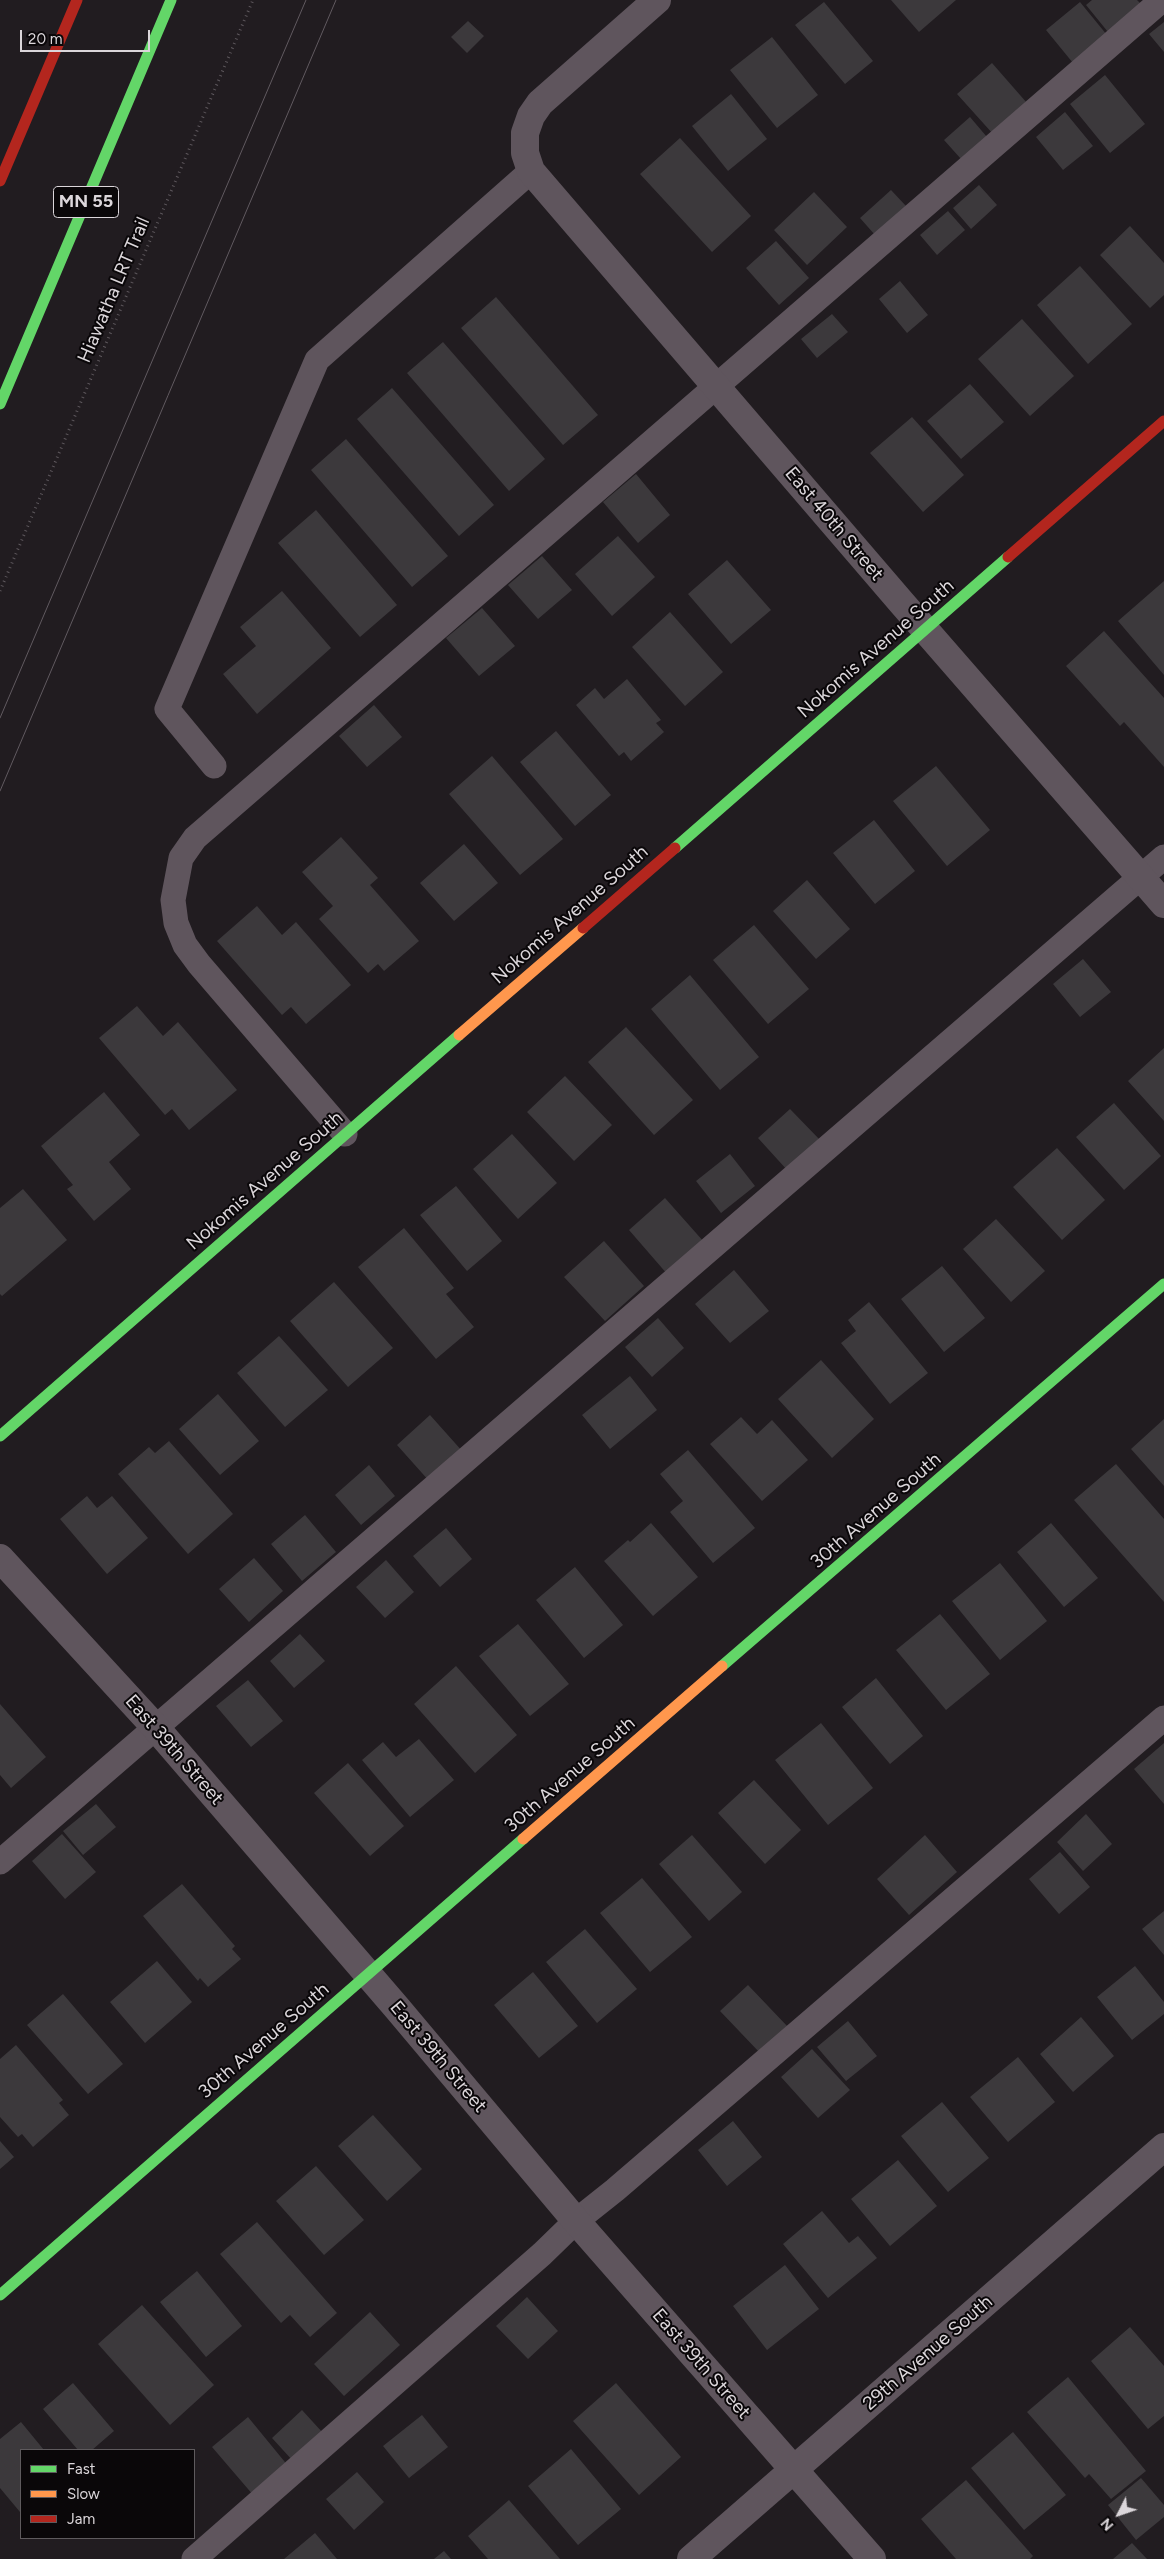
<!DOCTYPE html>
<html>
<head>
<meta charset="utf-8">
<style>
	body { margin:0 }
	#map { position:relative; width:1164px; height:2559px; overflow:hidden; background:#211c20; font-family:Figtree,sans-serif }
	canvas { display:block }
	.legend { position:absolute; left:20px; top:2449px; width:175px; height:90px; box-sizing:border-box; background:#0a0709; border:1px solid #5e5a5d; margin:0; padding:6px 9px; list-style:none; font-size:15px; color:#dbd6da }
	.legend li { display:flex; align-items:center; gap:10px; height:25px }
	.legend b { width:25px; border:1px solid #5e5a5d }
	.north { position:absolute; left:1094px; top:2489px; width:50px; height:50px; -webkit-text-stroke:4px #0a0709; paint-order:stroke; rotate:229deg; font-size:14px; font-weight:700; line-height:20px; text-align:center; color:#dbd6da }
	.north::after { content:''; display:block; margin:auto; width:18px; height:22px; background:#dbd6da; clip-path:polygon(50% 0,100% 100%,50% 72%,0 100%) }
	.scale { position:absolute; left:20px; top:30px; width:130px; height:22px; box-sizing:border-box; border:2px solid #dbd6da; border-top:0; padding-left:6px; font-size:15px; line-height:18px; white-space:nowrap; color:#dbd6da; -webkit-text-stroke:4px #0a0709; paint-order:stroke }
</style>
</head>
<body>
<div id="map">
<canvas width="1164" height="2559"></canvas>
<ul class="legend">
<li><b style="height:6px;background:#63d668"></b>Fast</li>
<li><b style="height:6px;background:#ff974d"></b>Slow</li>
<li><b style="height:6px;background:#b3261e"></b>Jam</li>
</ul>
<div class="north">N</div>
<div class="scale">20 m</div>
</div>
<script>
const ctx = document.querySelector('canvas').getContext('2d');
ctx.lineJoin = 'round';
function fillPath(path, color) {
  ctx.fillStyle = color;
  ctx.fill(path, 'evenodd');
}
function toPath(rows) {
  const path = new Path2D();
  for (const r of rows) {
    path.moveTo(r[0], r[1]);
    for (let i = 2; i < r.length; i += 2) path.lineTo(r[i], r[i + 1]);
  }
  return path;
}
function strokePath(path, color, width, dash) {
  ctx.strokeStyle = color;
  ctx.lineWidth = width;
  ctx.lineCap = dash ? 'butt' : 'round';
  ctx.setLineDash(dash || []);
  ctx.stroke(path);
}
function label(font, color, halo, rows, align = 'center') {
  ctx.font = font + ' Figtree,sans-serif';
  ctx.lineWidth = 4;
  ctx.setLineDash([]);
  ctx.textBaseline = 'middle';
  ctx.strokeStyle = halo;
  ctx.fillStyle = color;
  for (const [text, x, y, turn = 0] of rows) {
    ctx.save();
    ctx.translate(x, y);
    ctx.rotate((+turn || 0) * Math.PI / 180);
    ctx.textAlign = isNaN(turn) ? turn : align;
    if (halo) ctx.strokeText(text, 0, 0);
    ctx.fillText(text, 0, 0);
    ctx.restore();
  }
}
fillPath(toPath([
	[891,0,956,0,919,32],
	[1092,0,1137,0,1141,4,1108,32,1086,5],
	[824,2,873,61,845,84,795,25],
	[1080,2,1107,35,1073,63,1046,30],
	[468,21,484,36,467,53,451,37],
	[1164,22,1164,52,1149,34],
	[772,37,818,95,777,128,730,70],
	[992,63,1027,103,993,134,957,94],
	[1105,75,1145,124,1110,153,1070,104],
	[731,94,767,139,728,171,692,126],
	[1065,112,1093,146,1063,170,1036,137],
	[970,117,987,137,961,159,944,140],
	[680,138,751,216,712,252,640,174],
	[979,185,997,205,971,229,953,208],
	[891,190,906,206,875,235,860,218],
	[814,192,847,227,807,265,774,230],
	[948,211,965,230,937,255,920,235],
	[1130,226,1164,263,1164,295,1150,308,1100,255],
	[776,241,809,278,779,305,746,268],
	[1080,266,1132,324,1088,364,1037,305],
	[900,281,928,315,907,333,879,299],
	[496,297,598,415,563,445,461,328],
	[832,314,848,332,817,358,801,339],
	[1022,319,1074,376,1030,416,978,359],
	[443,342,545,459,509,491,407,373],
	[970,384,1004,422,961,459,927,421],
	[392,388,494,505,459,536,357,419],
	[912,417,964,475,923,512,870,453],
	[346,439,448,556,412,587,311,470],
	[636,474,670,515,638,543,603,502],
	[316,510,397,605,360,637,278,543],
	[618,536,655,577,612,616,575,574],
	[542,556,572,590,538,619,508,585],
	[727,560,771,610,731,644,688,594],
	[1164,581,1164,675,1118,621],
	[282,591,331,648,257,714,223,674,256,646,240,627],
	[482,608,515,646,479,676,446,638],
	[670,612,723,672,685,706,632,647],
	[1104,631,1164,698,1164,767,1124,722,1120,726,1066,666],
	[627,679,661,720,656,723,664,732,631,761,624,752,619,756,576,705,595,688,604,699],
	[374,705,402,737,367,767,339,736],
	[556,731,611,795,575,826,520,762],
	[492,756,563,839,520,875,449,794],
	[936,766,990,830,947,866,893,801],
	[874,820,915,871,875,904,833,853],
	[341,837,378,878,370,885,419,941,384,971,378,964,368,973,319,919,333,906,302,872],
	[464,844,498,883,454,921,420,883],
	[807,880,850,929,816,959,773,911],
	[257,906,282,935,296,922,351,985,306,1024,291,1007,282,1015,217,941],
	[754,925,809,989,768,1024,713,960],
	[1083,959,1111,992,1080,1017,1053,984],
	[690,975,759,1057,720,1090,651,1009],
	[137,1006,163,1036,178,1022,237,1090,189,1130,172,1109,165,1115,99,1038],
	[626,1027,693,1100,654,1135,588,1062],
	[1164,1048,1164,1121,1128,1081],
	[565,1076,612,1125,574,1161,527,1112],
	[104,1092,140,1135,109,1162,131,1189,94,1221,67,1189,73,1185,41,1146],
	[1114,1103,1161,1156,1124,1190,1076,1137],
	[790,1109,821,1141,788,1171,758,1138],
	[512,1134,557,1183,518,1219,473,1169],
	[1057,1148,1105,1200,1062,1240,1013,1187],
	[730,1154,755,1186,721,1213,696,1181],
	[456,1186,502,1241,467,1271,420,1215],
	[23,1189,67,1240,2,1296,0,1294,0,1208],
	[665,1198,704,1242,668,1275,629,1230],
	[996,1219,1045,1271,1011,1302,963,1249],
	[404,1228,454,1288,446,1294,474,1327,436,1359,358,1267],
	[604,1241,644,1286,605,1321,564,1277],
	[942,1266,985,1318,944,1352,901,1299],
	[734,1270,769,1311,730,1343,695,1304],
	[334,1282,393,1348,348,1387,290,1321],
	[869,1302,928,1373,890,1404,841,1343,856,1331,848,1320],
	[658,1318,684,1348,652,1377,625,1347],
	[279,1336,328,1390,285,1427,237,1373],
	[821,1360,874,1419,832,1458,778,1399],
	[630,1376,657,1410,610,1449,582,1415],
	[218,1394,259,1441,220,1475,179,1429],
	[430,1415,463,1452,430,1482,397,1445],
	[741,1417,757,1434,772,1420,808,1460,762,1501,710,1444],
	[1164,1419,1164,1486,1131,1449],
	[169,1441,233,1514,188,1554,118,1474,149,1447,155,1453],
	[688,1450,755,1528,713,1563,670,1512,683,1501,660,1474],
	[1116,1464,1164,1519,1164,1602,1074,1500],
	[369,1465,395,1496,361,1525,335,1495],
	[87,1496,97,1508,112,1496,148,1538,107,1574,60,1519],
	[305,1515,336,1552,302,1581,271,1544],
	[651,1523,698,1577,653,1616,604,1561,628,1540,630,1542],
	[1051,1523,1098,1578,1064,1607,1017,1552],
	[446,1528,472,1559,440,1587,413,1556],
	[254,1558,283,1591,249,1622,219,1589],
	[386,1560,414,1592,385,1618,356,1587],
	[1000,1563,1047,1621,1000,1660,952,1601],
	[575,1567,623,1625,584,1658,536,1600],
	[940,1614,990,1674,946,1710,896,1650],
	[518,1624,569,1684,530,1716,479,1656],
	[300,1634,325,1661,294,1688,270,1661],
	[456,1666,517,1735,475,1773,414,1704],
	[876,1678,923,1736,890,1764,842,1707],
	[248,1680,283,1721,251,1747,216,1706],
	[0,1704,46,1757,11,1788,0,1775],
	[821,1723,873,1788,828,1825,775,1760],
	[419,1739,454,1780,410,1817,362,1760,383,1742,396,1757],
	[1164,1743,1164,1804,1134,1769],
	[348,1763,404,1826,370,1856,314,1793],
	[754,1780,801,1830,765,1864,718,1813],
	[96,1804,116,1827,83,1855,63,1831],
	[1086,1814,1112,1844,1083,1871,1057,1842],
	[62,1834,96,1872,65,1899,32,1861],
	[692,1835,742,1892,709,1921,659,1864],
	[925,1835,957,1872,909,1915,877,1879],
	[1060,1852,1090,1887,1059,1914,1029,1879],
	[642,1878,692,1937,650,1972,600,1913],
	[182,1884,235,1946,232,1949,241,1959,208,1987,200,1978,198,1981,143,1916],
	[1164,1911,1164,1955,1142,1929],
	[585,1929,637,1989,597,2023,546,1962],
	[157,1961,192,2002,145,2043,110,2002],
	[1135,1966,1164,2002,1164,2014,1132,2040,1097,1997],
	[533,1972,578,2026,539,2058,494,2005],
	[748,1985,788,2027,760,2053,720,2011],
	[63,1994,123,2064,88,2094,27,2025],
	[1081,2017,1114,2056,1073,2092,1040,2054],
	[848,2021,877,2056,846,2081,817,2047],
	[16,2045,63,2100,59,2103,69,2115,33,2147,22,2134,18,2137,0,2117,0,2059],
	[812,2049,850,2090,818,2118,781,2077],
	[1018,2057,1055,2102,1008,2142,970,2097],
	[942,2102,989,2158,948,2192,901,2136],
	[373,2115,422,2169,387,2201,338,2146],
	[733,2121,762,2157,727,2186,698,2150],
	[0,2141,14,2157,0,2169],
	[898,2160,937,2206,890,2246,851,2199],
	[316,2166,364,2220,324,2255,276,2201],
	[822,2211,849,2243,858,2236,877,2258,828,2298,783,2244],
	[257,2222,337,2313,310,2337,290,2315,281,2323,220,2254],
	[785,2265,819,2309,767,2350,733,2306],
	[197,2271,242,2326,206,2357,160,2302],
	[527,2297,558,2331,528,2359,496,2326],
	[142,2305,214,2385,170,2425,98,2344],
	[370,2312,400,2345,344,2396,314,2364],
	[1130,2327,1164,2366,1164,2416,1148,2429,1091,2361],
	[1068,2377,1146,2471,1111,2499,1089,2474,1085,2478,1027,2412],
	[73,2383,114,2431,92,2450,78,2450,43,2409],
	[616,2383,681,2457,639,2495,573,2421],
	[302,2410,323,2433,293,2461,272,2438],
	[422,2415,448,2447,409,2478,383,2446],
	[248,2417,289,2467,254,2496,212,2447],
	[21,2422,44,2450,21,2450,20,2512,0,2488,0,2439],
	[1013,2432,1066,2495,1024,2530,971,2468],
	[571,2449,621,2509,578,2545,528,2486],
	[357,2472,384,2502,354,2530,326,2499],
	[1141,2478,1164,2505,1164,2517,1136,2540,1108,2505],
	[966,2480,1033,2556,1030,2559,956,2559,921,2519],
	[509,2500,560,2559,488,2559,468,2536],
	[315,2533,337,2559,284,2559],
	[1132,2543,1147,2559,1113,2559],
	[444,2551,451,2559,434,2559]
]), '#3c393c');
strokePath(toPath([
	[0,591,253,0]
]), '#5d575c', 3, [1, 4]);
strokePath(toPath([
	[214,766,167,709,317,360,531,171],
	[345,1134,199,964,185,945,176,923,173,900,181,858,195,838,1162,0],
	[0,1862,1164,857],
	[194,2559,542,2254,576,2221,615,2190,1164,1718]
]), '#5f555d', 25);
strokePath(toPath([
	[657,0,540,103,531,116,525,133,525,153,531,171,901,602,1164,904],
	[0,1558,156,1728,397,2008,576,2221,872,2559],
	[691,2559,1164,2147]
]), '#5f555d', 28);
strokePath(toPath([
	[0,404,171,0],
	[675,848,1008,557],
	[0,1436,459,1035],
	[722,1666,1164,1284],
	[0,2295,523,1839]
]), '#63d668', 11);
strokePath(toPath([
	[459,1035,583,928],
	[523,1839,722,1666]
]), '#ff974d', 11);
strokePath(toPath([
	[0,181,77,0],
	[1008,557,1164,421],
	[583,928,675,848]
]), '#b3261e', 11);
strokePath(toPath([
	[0,718,306,0],
	[0,791,336,0]
]), '#615a60', 1);
for (const [x, y, w] of [
	[86,202,65]
]) {
  const box = new Path2D();
  box.roundRect(x - w / 2, y - 15.5, w, 31, 4);
  ctx.fillStyle = '#0a0709';
  ctx.fill(box);
  strokePath(box, '#dbd6da', 1);
}
label('bold 18px', '#dbd6da', null, [
	["MN 55",86,202]
]);
label('19px', '#dbd6da', '#0a0709', [
	["Hiawatha LRT Trail",114,290,-67],
	["East 40th Street",834,524,50],
	["Nokomis Avenue South",876,649,-41],
	["Nokomis Avenue South",570,915,-41],
	["Nokomis Avenue South",265,1181,-41],
	["30th Avenue South",876,1511,-41],
	["East 39th Street",174,1750,49],
	["30th Avenue South",570,1775,-41],
	["30th Avenue South",264,2041,-41],
	["East 39th Street",438,2057,50],
	["29th Avenue South",928,2353,-41],
	["East 39th Street",701,2364,49]
]);
</script>
</body>
</html>
